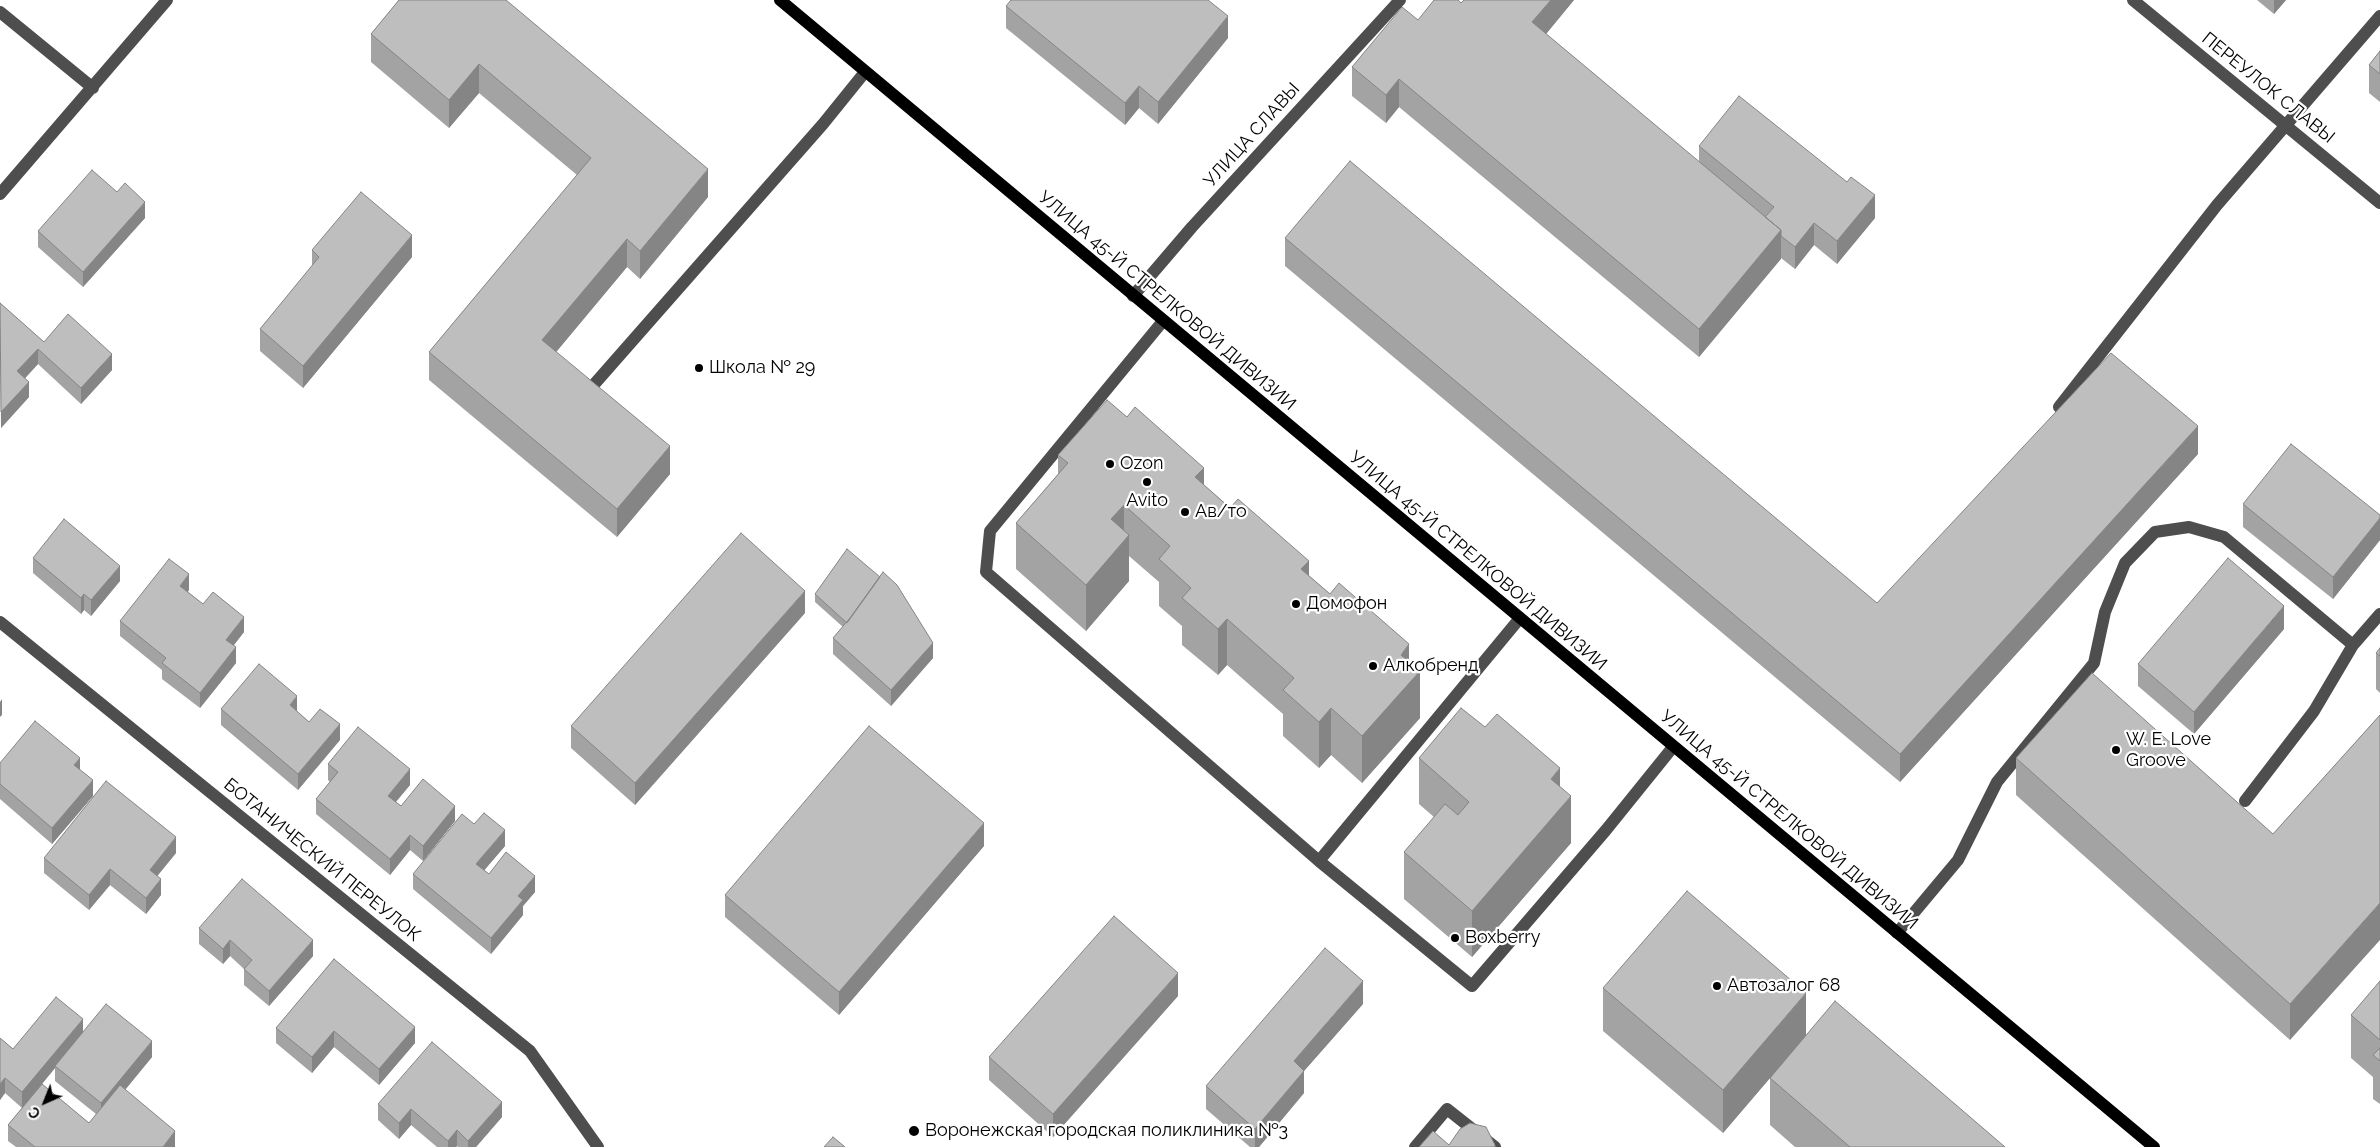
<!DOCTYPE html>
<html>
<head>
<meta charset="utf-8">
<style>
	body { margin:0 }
	#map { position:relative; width:2380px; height:1147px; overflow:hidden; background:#fff; font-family:Raleway,sans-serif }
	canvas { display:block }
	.north { position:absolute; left:20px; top:1077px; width:50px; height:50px; -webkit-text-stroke:4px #fff; paint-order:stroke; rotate:224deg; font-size:14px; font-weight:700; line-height:20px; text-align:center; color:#000 }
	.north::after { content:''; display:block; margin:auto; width:18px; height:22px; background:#000; clip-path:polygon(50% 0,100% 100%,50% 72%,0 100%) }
</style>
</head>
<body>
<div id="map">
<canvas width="2380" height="1147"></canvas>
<div class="north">С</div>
</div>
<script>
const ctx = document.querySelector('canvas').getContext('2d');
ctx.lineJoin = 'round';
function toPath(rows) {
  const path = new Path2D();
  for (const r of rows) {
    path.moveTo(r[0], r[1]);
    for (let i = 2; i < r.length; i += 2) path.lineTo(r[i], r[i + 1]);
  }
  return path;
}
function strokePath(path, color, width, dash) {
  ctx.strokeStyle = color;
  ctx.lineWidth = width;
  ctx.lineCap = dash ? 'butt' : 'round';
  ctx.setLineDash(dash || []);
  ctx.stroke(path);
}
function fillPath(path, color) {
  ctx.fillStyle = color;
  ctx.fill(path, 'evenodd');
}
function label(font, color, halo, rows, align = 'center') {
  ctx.font = font + ' Raleway,sans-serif';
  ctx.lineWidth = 4.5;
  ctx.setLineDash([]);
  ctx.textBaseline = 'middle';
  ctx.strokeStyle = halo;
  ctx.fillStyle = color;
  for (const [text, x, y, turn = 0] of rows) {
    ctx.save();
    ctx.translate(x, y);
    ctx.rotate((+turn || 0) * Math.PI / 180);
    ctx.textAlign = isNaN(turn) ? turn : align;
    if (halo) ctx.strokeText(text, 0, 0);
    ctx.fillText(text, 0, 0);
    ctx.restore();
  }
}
strokePath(toPath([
	[2133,0,2380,203],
	[0,12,93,88],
	[0,194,167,0],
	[1133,296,1192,227,1400,0],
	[1163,321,990,531,986,572,1319,861,1472,986,1606,830,1673,747],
	[583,397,823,124,865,72],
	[2059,407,2217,205,2380,16],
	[0,622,530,1051,598,1147],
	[2245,801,2314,711,2353,645,2380,614],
	[1319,861,1520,618],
	[1897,933,1958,860,1997,782,2094,663,2105,612,2125,563,2155,532,2189,527,2224,537,2353,645],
	[1415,1147,1447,1109,1495,1147]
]), '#4e4e4e', 12);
strokePath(toPath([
	[780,0,2154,1147]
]), '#000', 12);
fillPath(toPath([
	[399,0,708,197,640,279,627,267,556,352,670,474,617,537,429,380,429,352,577,175,479,93,449,128,371,62,371,34],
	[1574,0,1546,34,1699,162,1699,146,1875,218,1837,264,1814,245,1795,269,1781,258,1699,357,1399,107,1386,123,1352,96,1352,67,1418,20,1461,3],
	[2257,0,2286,0,2274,14],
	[1006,6,1228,38,1158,124,1139,108,1125,125,1006,28],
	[2380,51,2380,102,2369,93,2369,65],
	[145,218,83,287,38,247,38,231],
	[1285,238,1877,603,2198,454,1900,782,1285,266],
	[312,250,412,257,303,388,260,351,260,329,312,266],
	[0,303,44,342,112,370,81,404,38,364,25,378,29,397,1,428],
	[1058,455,1204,485,1409,662,1420,718,1362,783,1331,755,1319,768,1283,736,1283,714,1227,665,1218,675,1182,645,1182,626,1159,606,1159,582,1129,556,1129,581,1086,631,1016,569,1016,523,1058,474],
	[2243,504,2380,515,2380,540,2333,599,2243,527],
	[33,558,120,581,91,616,84,610,81,614,33,573],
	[880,577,933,658,891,706,833,654,833,638,843,627,815,602,815,594],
	[189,590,188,592,203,604,244,632,234,645,236,663,200,708,162,679,162,670,120,636,120,621],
	[805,613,635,805,571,748,571,726],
	[2284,629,2194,734,2138,686,2138,664],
	[2380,648,2380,693,2376,689,2376,653],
	[221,709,297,711,309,722,340,740,298,790,221,725],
	[2380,715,2290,1040,2016,795,2016,758,2273,834],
	[1485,727,1560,787,1571,843,1472,957,1404,899,1404,852,1434,817,1419,804,1419,758],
	[0,763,80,769,93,796,52,844,0,799],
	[328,764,410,785,396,802,401,806,455,821,423,861,410,850,390,875,316,814,316,799,330,782,328,780],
	[505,846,484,870,489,874,535,892,523,906,523,915,491,954,413,889,413,874],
	[984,846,839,1015,725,917,725,895],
	[176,853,157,876,161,895,146,914,110,885,89,910,44,873,44,858],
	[199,928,313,956,269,1006,244,985,244,969,230,956,223,964,199,944],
	[334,959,415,1043,379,1085,334,1047,312,1073,276,1043,276,1028],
	[2380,981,2380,1104,2373,1099,2373,1077,2351,1058,2351,1015],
	[1603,988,1806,1035,2005,1147,1795,1147,1770,1125,1770,1078,1723,1133,1603,1031],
	[1178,996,1053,1137,989,1080,989,1057],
	[1363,1004,1304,1071,1304,1093,1259,1147,1250,1147,1206,1109,1206,1086],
	[83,1032,152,1057,125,1090,175,1147,16,1147,8,1141,8,1125,22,1108,5,1093,0,1100,0,1038,13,1049],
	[55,1068,55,1081,96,1114,89,1123,42,1084],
	[378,1104,502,1117,476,1147,458,1147,457,1146,456,1147,437,1147,411,1125,399,1139,378,1120]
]), '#a3a3a3');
fillPath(toPath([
	[1551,0,1574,0,1532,51,1532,22],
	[2274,0,2286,0,2274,14],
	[1228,16,1228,38,1158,124,1158,102],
	[479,64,479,93,449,128,449,100],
	[1399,79,1399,107,1386,123,1386,95],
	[1139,86,1139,108,1125,125,1125,103],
	[708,169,708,197,640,279,640,251],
	[1875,195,1875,218,1837,264,1837,241],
	[145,202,145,218,83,287,83,272],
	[1814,223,1814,245,1795,269,1795,247],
	[1781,230,1781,259,1699,357,1699,329],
	[412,235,412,257,303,388,303,366],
	[627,239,627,267,542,369,542,340],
	[38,349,38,364,17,387,17,371],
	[112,354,112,370,81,404,81,388],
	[29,382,29,397,1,428,1,412],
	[2198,426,2198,454,1900,782,1900,754],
	[670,446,670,474,617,537,617,509],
	[1204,468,1204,514,1195,477],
	[1124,505,1124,541,1129,535,1129,581,1086,631,1086,585,1111,519],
	[2380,518,2380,540,2333,599,2333,577],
	[1309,561,1309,607,1301,569],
	[120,566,120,581,91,616,91,600],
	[189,574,189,590,180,601,180,586],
	[805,591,805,613,635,805,635,783],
	[84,594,84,610,81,614,81,598],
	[2284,606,2284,629,2194,734,2194,712],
	[244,617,244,632,226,655,226,640],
	[1227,619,1227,665,1218,675,1218,629],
	[933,643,933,658,891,706,891,690],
	[1409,644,1409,683,1420,671,1420,718,1362,783,1362,736,1401,655],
	[236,647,236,663,200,708,200,693],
	[297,696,297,712,290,705],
	[2,699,2,715,0,717,0,702],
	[1331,708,1331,755,1319,768,1319,722],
	[340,724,340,740,298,790,298,774],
	[80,758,80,774,74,765],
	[1560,768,1560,809,1571,796,1571,843,1472,957,1472,911,1551,779],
	[410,769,410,785,388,811,388,796],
	[93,780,93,796,52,844,52,828],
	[455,806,455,821,423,861,423,846],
	[984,823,984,846,839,1015,839,992],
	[505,830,505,846,476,880,476,864],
	[410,835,410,850,390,875,390,859],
	[176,837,176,853,150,885,150,870],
	[110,869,110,885,89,910,89,895],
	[535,876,535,892,523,906,523,915,491,954,491,938,518,896],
	[161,879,161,895,146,914,146,898],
	[2380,903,2380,940,2290,1040,2290,1004],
	[230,940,230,956,223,964,223,949],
	[313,940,313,956,269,1006,269,991],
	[1178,973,1178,996,1053,1137,1053,1114],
	[1363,981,1363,1004,1304,1071,1304,1093,1259,1147,1255,1147,1255,1129,1294,1061],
	[1806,993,1806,1036,1723,1133,1723,1090],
	[83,1019,83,1035,55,1066,55,1068,22,1108,22,1092],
	[415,1027,415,1043,379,1085,379,1069],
	[334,1031,334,1047,312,1073,312,1057],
	[152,1041,152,1057,101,1119,101,1103],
	[5,1078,5,1093,0,1100,0,1084],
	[502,1102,502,1117,476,1147,468,1147,468,1141],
	[411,1109,411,1125,399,1139,399,1123],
	[457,1130,457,1146,456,1147,448,1147,448,1141],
	[175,1131,175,1147,163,1147]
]), '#858585');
const building = toPath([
	[399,0,506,0,708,169,640,251,627,239,542,340,670,446,617,509,429,352,591,158,479,64,449,100,371,34,399,0],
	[1011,0,1208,0,1228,16,1158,102,1139,86,1125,103,1006,6,1011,0],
	[1434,0,1458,0,1461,3,1464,0,1551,0,1532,22,1781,230,1699,329,1399,79,1386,95,1352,67,1402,7,1418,20,1434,0],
	[2380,51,2380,74,2369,65,2380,51],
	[1739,96,1847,182,1851,177,1875,195,1837,241,1814,223,1795,247,1781,236,1781,230,1765,217,1774,207,1699,146,1739,96],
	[1350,161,1877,603,2111,353,2198,426,1900,754,1285,238,1350,161],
	[92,170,117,192,125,183,145,202,83,272,38,231,92,170],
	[361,192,412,235,303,366,260,329,319,257,312,250,361,192],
	[0,303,44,342,68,314,112,354,81,388,38,349,17,371,29,382,1,412,0,303],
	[1107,400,1127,417,1135,407,1204,468,1195,477,1230,508,1238,499,1309,561,1301,569,1330,594,1339,583,1409,644,1401,655,1420,671,1362,736,1331,708,1319,722,1283,690,1294,678,1227,619,1218,629,1182,598,1191,588,1159,559,1170,546,1124,505,1111,519,1129,535,1086,585,1016,523,1068,463,1058,455,1107,400],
	[2291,444,2380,515,2380,518,2333,577,2243,504,2291,444],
	[64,519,120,566,91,600,84,594,81,598,33,558,64,519],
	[741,533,805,591,635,783,571,726,741,533],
	[847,549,880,577,847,623,815,594,847,549],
	[2228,558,2284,606,2194,712,2138,664,2228,558],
	[169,559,189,574,180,586,203,604,213,592,244,617,226,640,236,647,200,693,162,663,166,658,120,621,169,559],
	[883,572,897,585,933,643,891,690,833,638,850,618,883,572],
	[2380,648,2380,656,2376,653,2380,648],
	[259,664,297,696,290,705,309,722,320,709,340,724,298,774,221,709,259,664],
	[2092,673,2273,834,2380,715,2380,903,2290,1004,2016,758,2092,673],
	[1461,708,1485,727,1497,714,1560,768,1551,779,1571,796,1472,911,1404,852,1445,804,1458,815,1469,802,1419,758,1461,708],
	[35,721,80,758,74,765,93,780,52,828,0,784,0,763,35,721],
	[869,726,984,823,839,992,725,895,869,726],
	[358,727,410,769,388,796,401,806,423,779,455,806,423,846,410,835,390,859,316,799,338,772,328,764,358,727],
	[106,781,176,837,150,870,161,879,146,898,110,869,89,895,44,858,106,781],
	[484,813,505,830,476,864,489,874,506,852,535,876,518,896,523,900,491,938,413,874,462,814,474,824,484,813],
	[242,879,313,940,269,991,244,969,252,960,230,940,223,949,199,928,242,879],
	[1687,891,1806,993,1723,1090,1603,988,1687,891],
	[1114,916,1178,973,1053,1114,989,1057,1114,916],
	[1325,948,1363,981,1294,1061,1304,1071,1255,1129,1206,1086,1325,948],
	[334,959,415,1027,379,1069,334,1031,312,1057,276,1028,334,959],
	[2380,981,2380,1040,2351,1015,2380,981],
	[56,997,83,1019,22,1092,5,1078,0,1084,0,1038,13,1049,56,997],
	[1835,1001,2005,1147,1850,1147,1770,1078,1835,1001],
	[106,1004,152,1041,101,1103,55,1066,106,1004],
	[432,1042,502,1102,468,1141,457,1130,448,1141,411,1109,399,1123,378,1104,432,1042],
	[2380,1048,2380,1061,2373,1055,2380,1048],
	[42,1084,89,1123,120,1085,175,1131,163,1147,35,1147,8,1125,42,1084],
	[1470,1123,1486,1127,1495,1145,1495,1147,1419,1147,1433,1131,1449,1145,1460,1129,1470,1123],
	[833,1137,845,1147,824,1147,833,1137]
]);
fillPath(building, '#bebebe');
strokePath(building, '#858585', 1);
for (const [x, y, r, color] of [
	[699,368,5,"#000"],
	[1110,464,5,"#000"],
	[1147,482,5,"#000"],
	[1185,512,5,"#000"],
	[1296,604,5,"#000"],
	[1373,666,5,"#000"],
	[2116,750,5,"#000"],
	[1455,938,5,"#000"],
	[1717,986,5,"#000"],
	[914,1131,6,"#000"]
]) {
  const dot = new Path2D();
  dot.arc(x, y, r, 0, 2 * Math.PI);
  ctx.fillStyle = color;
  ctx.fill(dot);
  strokePath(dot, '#fff', 2);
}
label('18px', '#000', '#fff', [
	["ПЕРЕУЛОК СЛАВЫ",2268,88,39],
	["УЛИЦА СЛАВЫ",1252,135,-48],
	["УЛИЦА 45-Й СТРЕЛКОВОЙ ДИВИЗИИ",1167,301,40],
	["УЛИЦА 45-Й СТРЕЛКОВОЙ ДИВИЗИИ",1478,561,40],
	["УЛИЦА 45-Й СТРЕЛКОВОЙ ДИВИЗИИ",1789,820,40],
	["БОТАНИЧЕСКИЙ ПЕРЕУЛОК",322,860,39]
]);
label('18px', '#000', '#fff', [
	["Школа № 29",709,368],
	["Ozon",1120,464],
	["Avito",1147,501,"center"],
	["Ав/то",1195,512],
	["Домофон",1306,604],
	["Алкобренд",1383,666],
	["W. E. Love",2126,740],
	["Groove",2126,761],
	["Boxberry",1465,938],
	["Автозалог 68",1727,986],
	["Воронежская городская поликлиника №3",925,1131]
], 'left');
</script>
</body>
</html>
